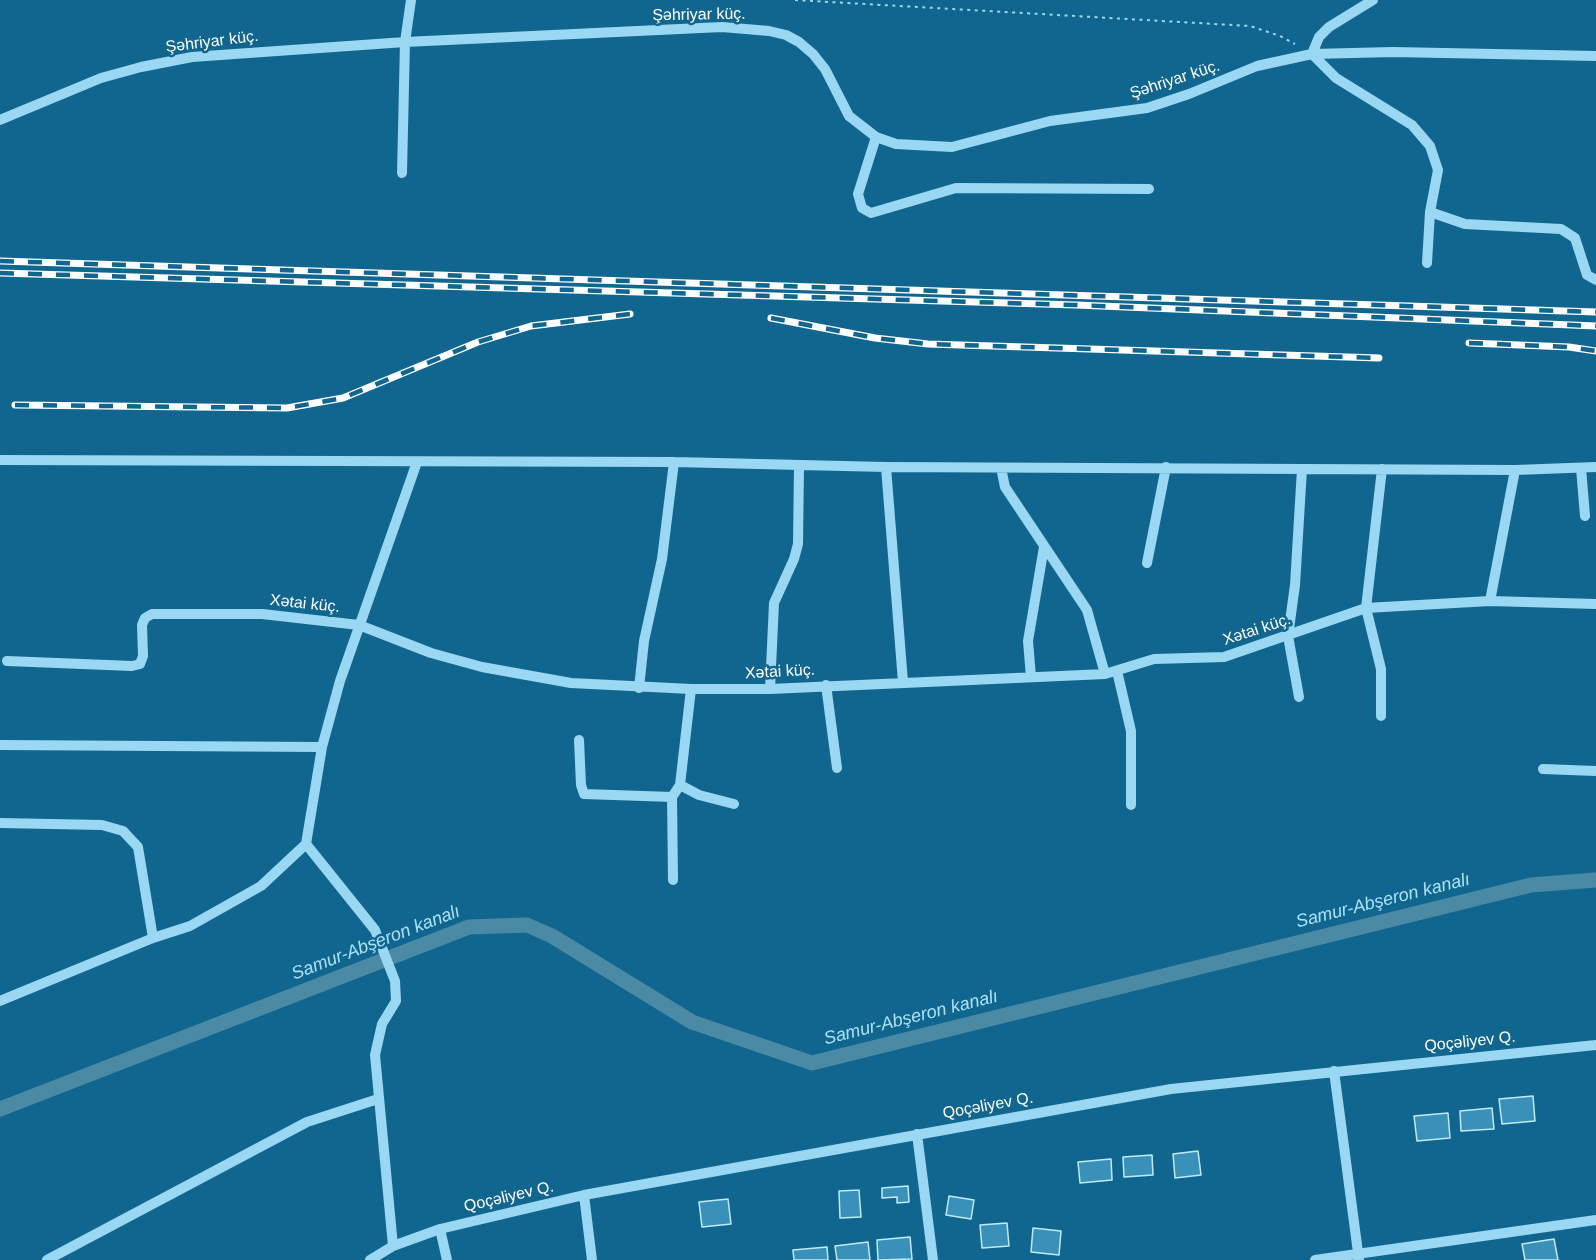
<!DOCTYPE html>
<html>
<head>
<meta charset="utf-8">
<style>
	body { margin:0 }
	canvas { display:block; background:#11668f }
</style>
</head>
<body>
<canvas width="1596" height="1260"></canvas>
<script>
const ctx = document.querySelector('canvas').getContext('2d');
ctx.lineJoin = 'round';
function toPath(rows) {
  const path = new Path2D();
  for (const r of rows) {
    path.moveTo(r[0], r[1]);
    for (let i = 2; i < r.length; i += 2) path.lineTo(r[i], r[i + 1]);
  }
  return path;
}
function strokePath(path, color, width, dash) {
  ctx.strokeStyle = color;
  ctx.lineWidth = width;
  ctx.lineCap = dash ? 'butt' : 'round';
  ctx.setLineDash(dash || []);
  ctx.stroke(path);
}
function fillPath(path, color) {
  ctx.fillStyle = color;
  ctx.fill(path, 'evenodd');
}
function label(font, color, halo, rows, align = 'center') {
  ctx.font = font + ' Helvetica,sans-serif';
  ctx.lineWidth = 5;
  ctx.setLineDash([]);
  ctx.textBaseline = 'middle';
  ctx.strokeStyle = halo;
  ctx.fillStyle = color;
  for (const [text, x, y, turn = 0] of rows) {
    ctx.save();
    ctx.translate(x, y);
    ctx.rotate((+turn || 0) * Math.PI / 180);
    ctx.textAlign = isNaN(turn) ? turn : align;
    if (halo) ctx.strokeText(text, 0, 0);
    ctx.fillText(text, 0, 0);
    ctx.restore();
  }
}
strokePath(toPath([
	[0,1109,469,927,527,925,552,936,692,1022,812,1063,1531,885,1596,880]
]), '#4b8aa5', 15);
const building = toPath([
	[1533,1096,1535,1121,1502,1124,1499,1099,1533,1096],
	[1492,1108,1494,1129,1461,1131,1460,1111,1492,1108],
	[1448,1113,1450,1138,1417,1141,1414,1116,1448,1113],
	[1198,1151,1201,1175,1175,1178,1173,1154,1198,1151],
	[1152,1155,1153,1175,1124,1177,1123,1157,1152,1155],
	[1111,1159,1112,1180,1080,1183,1078,1162,1111,1159],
	[908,1186,909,1202,897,1203,897,1197,882,1198,882,1188,908,1186],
	[859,1190,861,1217,840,1218,839,1191,859,1190],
	[949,1196,974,1200,971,1219,946,1215,949,1196],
	[728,1199,731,1224,702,1227,699,1202,728,1199],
	[1007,1223,1009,1246,982,1248,980,1225,1007,1223],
	[1033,1228,1061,1231,1059,1255,1031,1252,1033,1228],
	[910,1237,912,1259,878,1260,877,1240,910,1237],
	[1554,1239,1558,1260,1525,1260,1522,1244,1554,1239],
	[868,1242,870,1260,837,1260,835,1246,868,1242],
	[827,1247,828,1260,794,1260,793,1250,827,1247]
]);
fillPath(building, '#3990b8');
strokePath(building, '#c1ebfd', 1.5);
strokePath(toPath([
	[795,0,1250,26,1280,36,1295,44]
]), '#9ad7f2', 2, [3, 4.5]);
strokePath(toPath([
	[1373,0,1329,27,1319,37,1312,54,1336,78,1412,125,1430,146,1438,170,1430,212,1427,263],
	[0,120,101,78,141,67,192,57,405,42,722,27,769,31,786,35,799,42,813,54,825,69,849,116,876,137,896,144,952,147,1050,121,1147,108,1189,94,1257,66,1312,54,1393,52,1596,56],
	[876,137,858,194,862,208,871,213,956,188,1149,189],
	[402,173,405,42,411,0],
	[1430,212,1465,224,1561,229,1575,238,1587,275,1596,280],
	[0,460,674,462,886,467,1515,470,1596,467],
	[886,467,903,682],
	[1001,468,1005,487,1087,610,1105,674],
	[1581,468,1585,516],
	[1147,563,1166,467],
	[1490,601,1515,470],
	[7,661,132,666,140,664,143,656,142,625,145,618,152,614,262,614,359,625,431,653,482,667,571,683,691,689,770,689,1105,674,1154,659,1224,657,1366,608,1490,601,1596,604],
	[1117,671,1131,731,1131,805],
	[1031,677,1028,641,1044,547],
	[826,685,837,768],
	[639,688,644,641,662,559,674,462],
	[770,689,774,603,794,559,798,544,799,466],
	[1299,697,1288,636,1295,585,1302,469],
	[1381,716,1381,669,1366,608,1382,469],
	[579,740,581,785,584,794,672,797,680,785,691,689],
	[0,745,322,747],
	[1543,769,1596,771],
	[680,785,699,795,734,804],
	[672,797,673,880],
	[0,823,102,825,123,831,138,847,153,938],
	[0,1001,153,938,190,926,261,886,306,844],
	[1334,1071,1359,1260],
	[917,1134,933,1260],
	[584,1195,592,1260],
	[440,1229,447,1260],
	[393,1246,375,1055,382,1024,396,1001,395,981,375,930,306,844,322,747,340,681,417,462],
	[47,1260,307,1122,378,1099],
	[370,1260,393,1246,440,1229,584,1195,1171,1089,1596,1045],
	[1315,1260,1596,1220]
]), '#9ad7f2', 10);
const rail = toPath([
	[0,261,1596,312],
	[0,273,1076,305,1596,326],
	[771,318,875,338,928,344,1379,358],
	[1469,343,1569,347,1596,351],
	[15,405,287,408,343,398,478,342,531,326,630,314]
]);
strokePath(rail, '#fff', 7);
strokePath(rail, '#11668f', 4.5, [14]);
label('16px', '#fff', '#11668f', [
	["Şəhriyar küç.",699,15,-1],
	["Şəhriyar küç.",212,42,-7],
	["Şəhriyar küç.",1175,80,-18],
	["Xətai küç.",305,604,6],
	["Xətai küç.",1257,630,-18],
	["Xətai küç.",780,672,-3],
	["Qoçəliyev Q.",1470,1042,-6],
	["Qoçəliyev Q.",988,1106,-10],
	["Qoçəliyev Q.",509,1197,-13]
]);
label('italic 18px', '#aae2f9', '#11668f', [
	["Samur-Abşeron kanalı",1383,901,-14],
	["Samur-Abşeron kanalı",376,943,-21],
	["Samur-Abşeron kanalı",911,1018,-14]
]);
</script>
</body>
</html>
